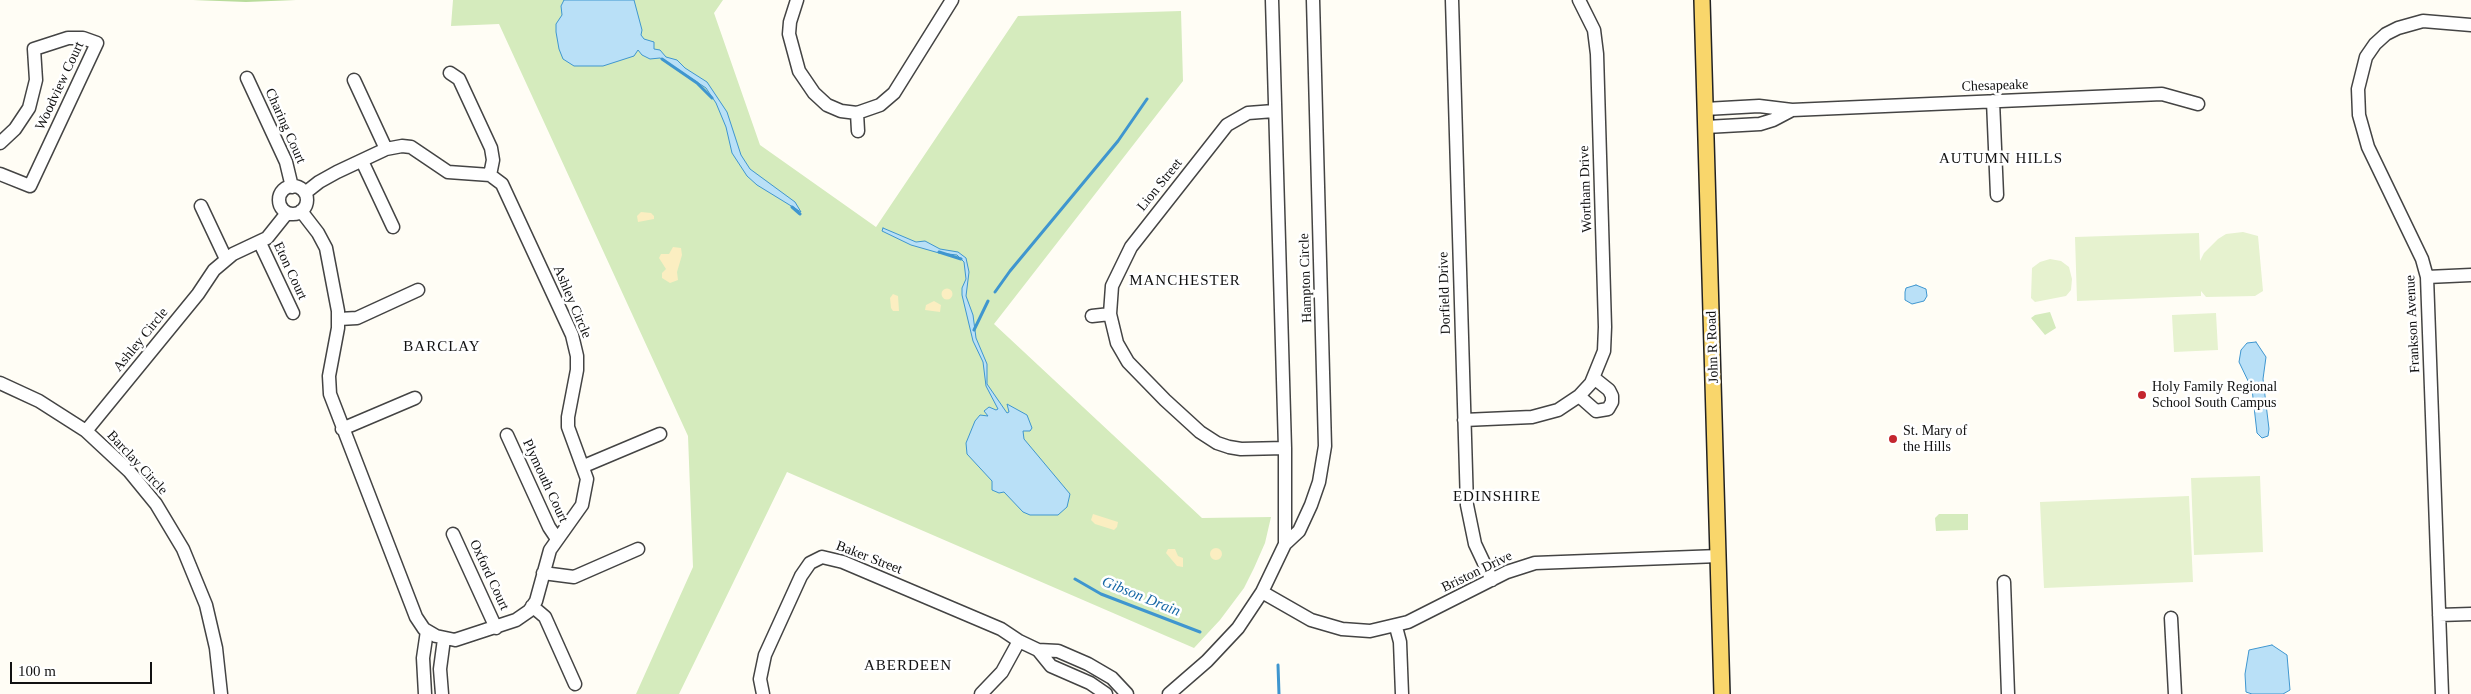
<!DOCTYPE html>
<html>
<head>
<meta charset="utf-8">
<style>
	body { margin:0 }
	#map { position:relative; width:2471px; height:694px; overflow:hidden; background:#fffdf5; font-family:"Times New Roman",serif }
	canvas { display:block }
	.scale { position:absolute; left:10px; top:662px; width:142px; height:22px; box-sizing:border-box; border:2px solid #111; border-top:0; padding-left:6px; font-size:15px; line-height:18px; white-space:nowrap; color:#111; -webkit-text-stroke:4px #fff; paint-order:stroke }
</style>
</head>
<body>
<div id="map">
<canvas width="2471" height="694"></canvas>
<div class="scale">100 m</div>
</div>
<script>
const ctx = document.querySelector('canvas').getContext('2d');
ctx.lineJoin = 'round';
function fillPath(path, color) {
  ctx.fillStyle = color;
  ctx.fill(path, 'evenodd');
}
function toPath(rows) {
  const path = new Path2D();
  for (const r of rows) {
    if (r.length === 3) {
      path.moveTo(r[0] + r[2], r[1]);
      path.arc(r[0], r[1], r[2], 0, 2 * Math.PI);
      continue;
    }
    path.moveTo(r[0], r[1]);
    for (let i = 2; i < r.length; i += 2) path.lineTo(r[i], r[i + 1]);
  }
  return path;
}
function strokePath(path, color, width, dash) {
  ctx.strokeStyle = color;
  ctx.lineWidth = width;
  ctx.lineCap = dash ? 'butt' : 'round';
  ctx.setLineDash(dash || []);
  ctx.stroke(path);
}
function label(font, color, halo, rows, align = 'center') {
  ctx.font = font + ' "Times New Roman",serif';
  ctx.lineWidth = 5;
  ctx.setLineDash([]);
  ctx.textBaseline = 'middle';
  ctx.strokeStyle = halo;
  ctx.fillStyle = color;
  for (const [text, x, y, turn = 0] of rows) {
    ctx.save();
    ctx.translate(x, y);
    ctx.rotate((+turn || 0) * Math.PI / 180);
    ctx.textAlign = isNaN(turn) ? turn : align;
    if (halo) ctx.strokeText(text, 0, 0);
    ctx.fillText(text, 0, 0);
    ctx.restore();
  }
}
fillPath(toPath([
	[453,0,723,0,714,13,760,145,876,227,1018,16,1181,11,1183,81,994,324,1202,518,1271,517,1265,543,1254,568,1244,588,1220,620,1194,648,787,472,679,694,636,694,693,567,688,436,499,24,451,26],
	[2050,312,2056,328,2045,335,2031,318,2035,315],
	[1939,514,1968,514,1968,530,1936,531,1935,518]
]), '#d5ebbd');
fillPath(toPath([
	[193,0,296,0,246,2]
]), '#b9dc9c');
fillPath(toPath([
	[641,212,651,213,654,216,654,219,638,222,637,216],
	[673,247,681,248,682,255,677,272,678,280,670,283,662,278,662,273,666,269,659,258,661,254,669,254],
	[947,294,5.5],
	[893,294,898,296,899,311,893,311,891,308,890,298],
	[934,301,941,305,940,312,925,310,926,305],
	[1093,514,1118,522,1117,527,1114,530,1095,524,1091,520],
	[1216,554,6],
	[1168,549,1175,549,1178,556,1183,558,1183,567,1177,566,1166,553]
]), '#fbeec1');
fillPath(toPath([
	[2243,232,2258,236,2263,291,2255,296,2206,297,2201,291,2201,296,2077,301,2075,237,2199,233,2200,261,2204,253,2218,239,2226,234],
	[2050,259,2061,261,2069,267,2072,279,2071,290,2066,296,2035,302,2031,298,2032,268,2040,262],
	[2216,313,2218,350,2174,352,2172,315],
	[2260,476,2263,552,2194,555,2191,478],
	[2189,496,2193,582,2044,588,2040,502]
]), '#e6f2cf');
const water = toPath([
	[564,0,634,0,642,30,641,35,644,39,654,42,654,49,660,50,666,57,677,60,685,68,707,82,727,112,741,155,750,169,795,202,801,212,757,185,747,176,732,153,726,127,716,103,706,88,665,61,660,58,650,59,642,55,638,50,634,56,603,66,574,66,563,59,559,49,556,32,556,24,562,15,561,6,564,0],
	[883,228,916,242,925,241,940,249,958,252,966,258,969,272,966,296,973,315,976,338,987,364,987,384,1007,413,1009,412,1007,404,1027,415,1032,428,1030,431,1023,431,1024,439,1070,494,1067,507,1058,515,1030,515,1023,512,1004,492,999,493,992,490,992,481,967,454,966,443,975,421,980,415,988,416,984,411,989,407,996,410,998,409,986,386,983,362,973,341,962,295,962,288,966,279,964,262,957,255,939,253,911,245,882,231,883,228],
	[1916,285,1926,289,1927,296,1924,301,1912,304,1905,300,1905,292,1906,288,1916,285],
	[2256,342,2266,357,2263,379,2269,429,2268,436,2262,438,2257,433,2252,389,2239,362,2241,350,2247,343,2256,342],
	[2272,645,2287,655,2290,690,2283,694,2252,694,2246,692,2245,674,2249,650,2272,645]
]);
fillPath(water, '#b9e0f7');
strokePath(water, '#3f96cf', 1);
strokePath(toPath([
	[662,59,697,83,712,98],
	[792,207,800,214],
	[939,252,961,259],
	[995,292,1010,271,1118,141,1147,99],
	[974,330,988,301],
	[1075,579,1101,594,1200,632],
	[1278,665,1279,694]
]), '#3f96cf', 3);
const minor = toPath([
	[797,0,790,22,789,34,799,71,814,93,827,105,841,111,857,113,880,105,894,93,952,0],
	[1452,0,1467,505,1475,544,1492,580],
	[450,73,459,79,491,148,493,160,490,175],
	[247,78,286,162,292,187],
	[354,80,386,149],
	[1993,101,1997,195],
	[1705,109,1759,106,1792,110,2162,94,2198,104],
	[1274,111,1248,113,1227,125,1131,247,1112,286,1110,314,1117,343,1128,362,1165,400,1200,432,1217,443,1229,447,1241,449,1285,448],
	[857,113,858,131],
	[1706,127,1760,124,1773,120,1792,110],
	[0,143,15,129,29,108,36,80,34,49,68,38,83,38,97,43,30,186,0,174],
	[362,161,393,227],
	[293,200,14],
	[201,206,226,259],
	[301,211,318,233,326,248,338,311,338,328,329,376,330,394,416,617,424,629,436,636,455,640,516,620,529,611,536,601,550,550,582,505,587,479,568,427,568,417,577,370,577,356,572,335,502,184,490,175,448,172,411,147,402,146,386,149,337,172,319,182,305,193],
	[260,243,293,313],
	[2427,277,2471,275],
	[1092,316,1110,314],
	[339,319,357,318,418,290],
	[0,383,39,401,86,431,129,471,156,504,183,549,206,605,216,648,221,694],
	[1579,396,1596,411,1608,409,1612,402,1612,396,1609,390,1594,378],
	[1464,420,1532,417,1558,410,1579,396,1591,383,1604,351,1605,327,1597,54,1594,30,1579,0],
	[342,429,415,398],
	[86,431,198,294,214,270,233,254,267,238,287,213],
	[507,435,549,527,557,539],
	[584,466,660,434],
	[453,534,496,628],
	[1285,544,1299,531,1311,505,1319,482,1325,446,1313,0],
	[543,573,574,577,638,549],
	[2004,582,2008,694],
	[1262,592,1311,620,1342,629,1370,631,1408,622,1507,572,1535,563,1719,556],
	[532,606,545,617,575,684],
	[2439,615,2471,614],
	[2171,618,2175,694],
	[1396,627,1400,642,1402,694],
	[1038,650,1051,666,1090,683,1106,694],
	[425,694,423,658,427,631],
	[442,694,440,669,444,639],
	[763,694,760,679,765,655,801,576,810,563,822,557,843,562,1001,629,1019,641,1038,650,1058,651,1088,664,1112,678,1127,694],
	[981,694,1002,672,1019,641],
	[1169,694,1207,661,1238,628,1262,592,1285,544,1285,448,1272,0],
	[2442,694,2427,277,2422,259,2368,147,2359,115,2358,89,2366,57,2375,44,2386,34,2398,28,2423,21,2471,25]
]);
const major = toPath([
	[1702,0,1722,694]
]);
strokePath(minor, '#444', 15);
strokePath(major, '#222', 18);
strokePath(minor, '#fff', 12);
strokePath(major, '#f9d66b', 15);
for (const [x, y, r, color] of [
	[2142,395,5,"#c4262e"],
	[1893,439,5,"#c4262e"]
]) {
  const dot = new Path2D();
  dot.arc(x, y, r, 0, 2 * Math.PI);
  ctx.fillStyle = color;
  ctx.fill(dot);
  strokePath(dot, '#fff', 2);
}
label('14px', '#111', '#fff', [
	["Woodview Court",60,86,-65],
	["Chesapeake",1995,86,-2],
	["Charing Court",285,126,66],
	["Lion Street",1160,185,-51],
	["Wortham Drive",1586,189,-92],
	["Eton Court",290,271,65],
	["Hampton Circle",1306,278,-92],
	["Dorfield Drive",1445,293,-92],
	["Ashley Circle",572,302,67],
	["Frankson Avenue",2413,324,-93],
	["Ashley Circle",141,340,-51],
	["John R Road",1713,347,-92],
	["Barclay Circle",137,463,47],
	["Plymouth Court",545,481,65],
	["Baker Street",869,558,21],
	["Briston Drive",1477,572,-26],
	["Oxford Court",489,575,65]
]);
label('14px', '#111', '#fff', [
	["Holy Family Regional",2152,387],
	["School South Campus",2152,403],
	["St. Mary of",1903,431],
	["the Hills",1903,447]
], 'left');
ctx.letterSpacing = '1px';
label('15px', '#111', '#fff', [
	["AUTUMN HILLS",2001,159],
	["MANCHESTER",1185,281],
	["BARCLAY",442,347],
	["EDINSHIRE",1497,497],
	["ABERDEEN",908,666]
]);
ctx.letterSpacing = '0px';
label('italic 15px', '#1768a6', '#fff', [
	["Gibson Drain",1141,597,22]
]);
</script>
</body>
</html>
